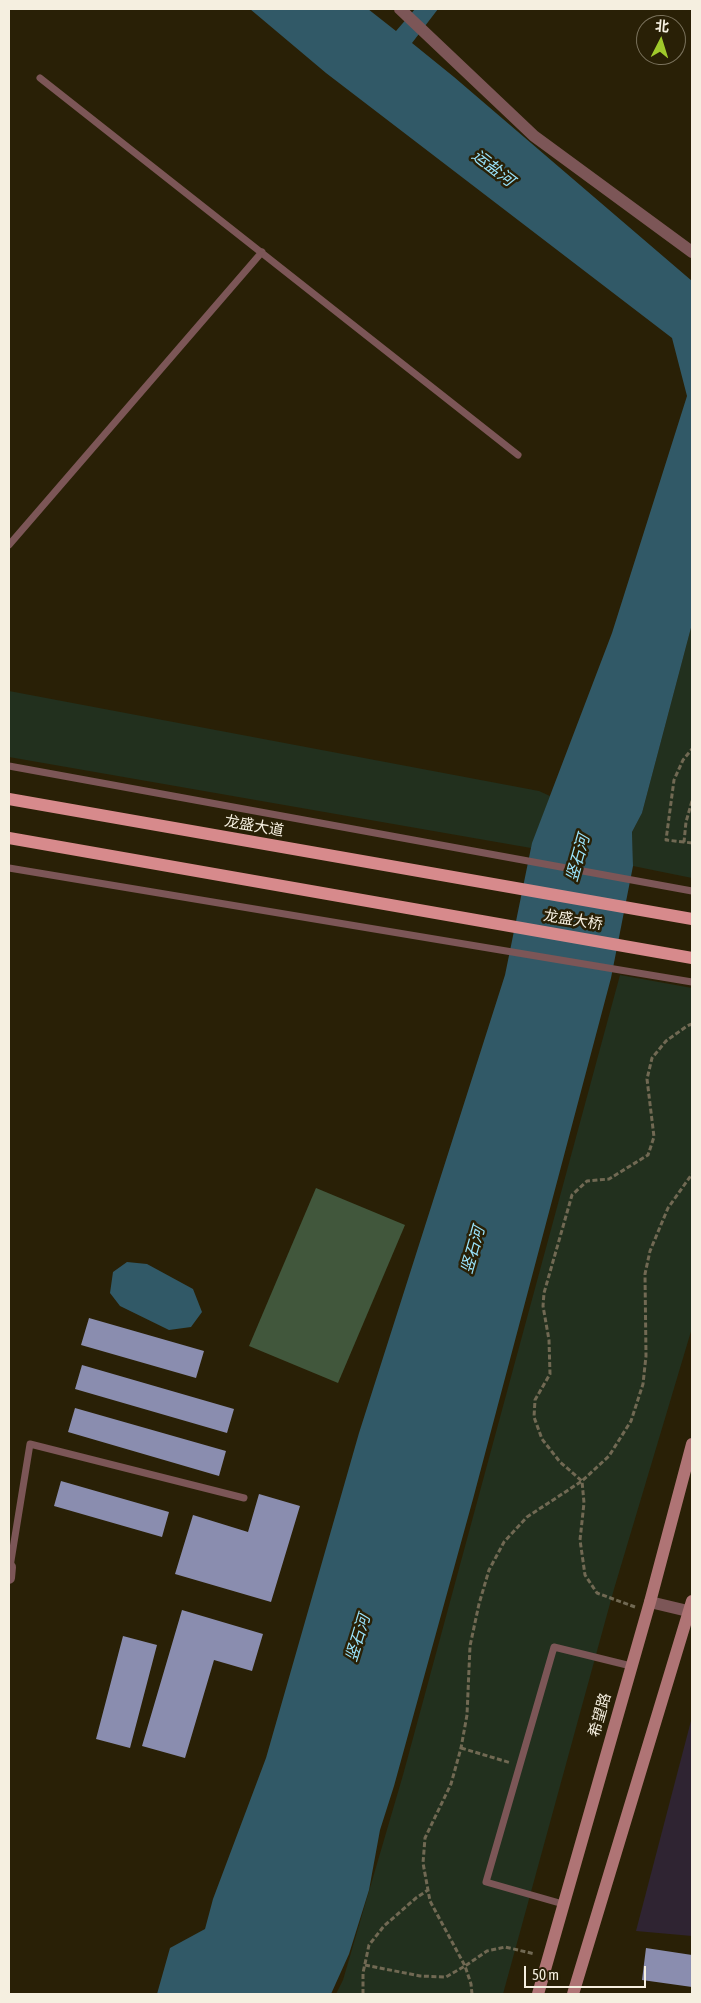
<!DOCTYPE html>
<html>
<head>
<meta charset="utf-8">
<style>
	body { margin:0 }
	#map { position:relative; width:701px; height:2003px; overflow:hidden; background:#292006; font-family:"Asap Condensed","Noto Sans SC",sans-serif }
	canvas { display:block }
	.frame { position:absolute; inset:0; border:10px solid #f5efe0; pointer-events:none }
	.north { position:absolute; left:636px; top:15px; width:50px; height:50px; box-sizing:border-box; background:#292006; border:1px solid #7b735d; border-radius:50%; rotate:5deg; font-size:14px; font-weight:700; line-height:20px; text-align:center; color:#f5efe0 }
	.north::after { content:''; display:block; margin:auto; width:18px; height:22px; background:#a0c92b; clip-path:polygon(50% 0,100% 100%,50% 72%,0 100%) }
	.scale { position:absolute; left:524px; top:1966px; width:122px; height:22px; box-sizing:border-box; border:2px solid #f5efe0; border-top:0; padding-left:6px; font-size:15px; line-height:18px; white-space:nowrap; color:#f5efe0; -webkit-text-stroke:4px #292006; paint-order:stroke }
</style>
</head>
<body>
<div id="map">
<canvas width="701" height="2003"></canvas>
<div class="frame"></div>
<div class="north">北</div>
<div class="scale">50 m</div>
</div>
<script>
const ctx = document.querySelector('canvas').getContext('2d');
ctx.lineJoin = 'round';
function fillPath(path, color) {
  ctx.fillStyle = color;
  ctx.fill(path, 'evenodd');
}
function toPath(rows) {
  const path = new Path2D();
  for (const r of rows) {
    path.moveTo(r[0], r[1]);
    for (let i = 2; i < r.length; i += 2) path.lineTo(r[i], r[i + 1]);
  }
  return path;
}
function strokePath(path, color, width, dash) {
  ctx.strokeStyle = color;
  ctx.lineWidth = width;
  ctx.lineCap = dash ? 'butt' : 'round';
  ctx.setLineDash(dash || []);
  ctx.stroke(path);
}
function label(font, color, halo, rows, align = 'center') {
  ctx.font = font + ' "Asap Condensed","Noto Sans SC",sans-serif';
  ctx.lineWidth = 5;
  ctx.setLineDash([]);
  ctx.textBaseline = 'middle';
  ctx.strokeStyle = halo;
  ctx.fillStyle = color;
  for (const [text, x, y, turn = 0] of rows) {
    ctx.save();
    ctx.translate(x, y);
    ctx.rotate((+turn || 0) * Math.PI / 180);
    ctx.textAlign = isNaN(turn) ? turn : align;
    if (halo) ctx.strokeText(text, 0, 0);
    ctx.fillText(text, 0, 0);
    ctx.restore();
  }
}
fillPath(toPath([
	[692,1717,692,1936,636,1931]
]), '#2f2432');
fillPath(toPath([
	[692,624,692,878,633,866,632,832,642,813],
	[9,691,539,791,550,796,531,848,9,757],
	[620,975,692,988,692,1328,614,1589,503,1994,336,1994,343,1980,403,1775]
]), '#22301e');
fillPath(toPath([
	[316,1188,405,1225,338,1383,249,1346]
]), '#41573c');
fillPath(toPath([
	[250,9,368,9,396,31,415,9,438,9,412,43,454,77,692,281,692,624,642,813,632,832,633,866,611,978,473,1499,394,1786,380,1830,369,1890,349,1954,331,1994,157,1994,170,1948,205,1929,213,1899,266,1758,359,1433,505,975,532,843,612,633,687,396,672,338,326,73],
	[127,1262,147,1264,193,1289,202,1312,191,1327,169,1330,120,1306,110,1293,113,1272]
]), '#315967');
fillPath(toPath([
	[89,1318,204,1351,196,1378,81,1345],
	[82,1365,234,1409,227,1433,75,1389],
	[75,1408,226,1451,219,1476,68,1432],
	[61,1481,169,1512,162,1537,54,1506],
	[259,1494,300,1506,271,1602,175,1574,193,1515,248,1532],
	[182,1610,263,1634,252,1671,214,1660,185,1758,142,1746],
	[123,1636,157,1645,130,1748,96,1739],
	[646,1948,692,1955,692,1987,642,1980]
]), '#8a8daf');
strokePath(toPath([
	[692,801,686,822,684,842,692,843],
	[684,842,666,840,674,780,683,760,692,749],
	[635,1607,597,1593,585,1575,580,1540,584,1503,582,1481,560,1462,542,1439,534,1417,535,1400,550,1374,549,1340,543,1306,544,1293,572,1195,587,1181,609,1179,648,1155,654,1137,647,1079,652,1058,666,1041,687,1026,692,1024],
	[461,1748,511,1763],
	[365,1965,420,1976,446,1977,465,1966,487,1951,505,1947,535,1954],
	[363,1994,363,1973,369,1945,384,1926,416,1898,428,1890],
	[472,1994,471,1984,465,1966,430,1901,423,1863,425,1838,451,1784,461,1748,467,1715,470,1646,479,1604,489,1570,504,1542,527,1517,582,1481,609,1456,631,1421,643,1384,646,1356,645,1274,650,1251,668,1208,692,1174]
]), '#716953', 3, [5, 2.5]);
strokePath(toPath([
	[40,78,518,455],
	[9,545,262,252],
	[9,766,692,891],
	[9,868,692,982],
	[10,1567,30,1444,244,1498],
	[563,1904,486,1882,554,1647,631,1666]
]), '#7c5657', 7);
strokePath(toPath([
	[400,9,534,136,692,252],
	[650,1602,692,1612]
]), '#7c5657', 12);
strokePath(toPath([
	[9,1566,10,1567,9,1578]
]), '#7c5657', 12);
strokePath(toPath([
	[538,1994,650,1602,692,1444],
	[573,1994,692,1601]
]), '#af7475', 12);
strokePath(toPath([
	[9,799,692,919],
	[9,838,692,958]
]), '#d78a8c', 12);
label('15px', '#f5efe0', '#292006', [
	["龙盛大道",254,826,10],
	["龙盛大桥",573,920,9],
	["希望路",600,1715,-74]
]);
label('italic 16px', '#9ae4fd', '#292006', [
	["运盐河",493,168,38],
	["竖石河",578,858,-74],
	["竖石河",473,1250,-74],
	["竖石河",358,1638,-73]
]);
</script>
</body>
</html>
